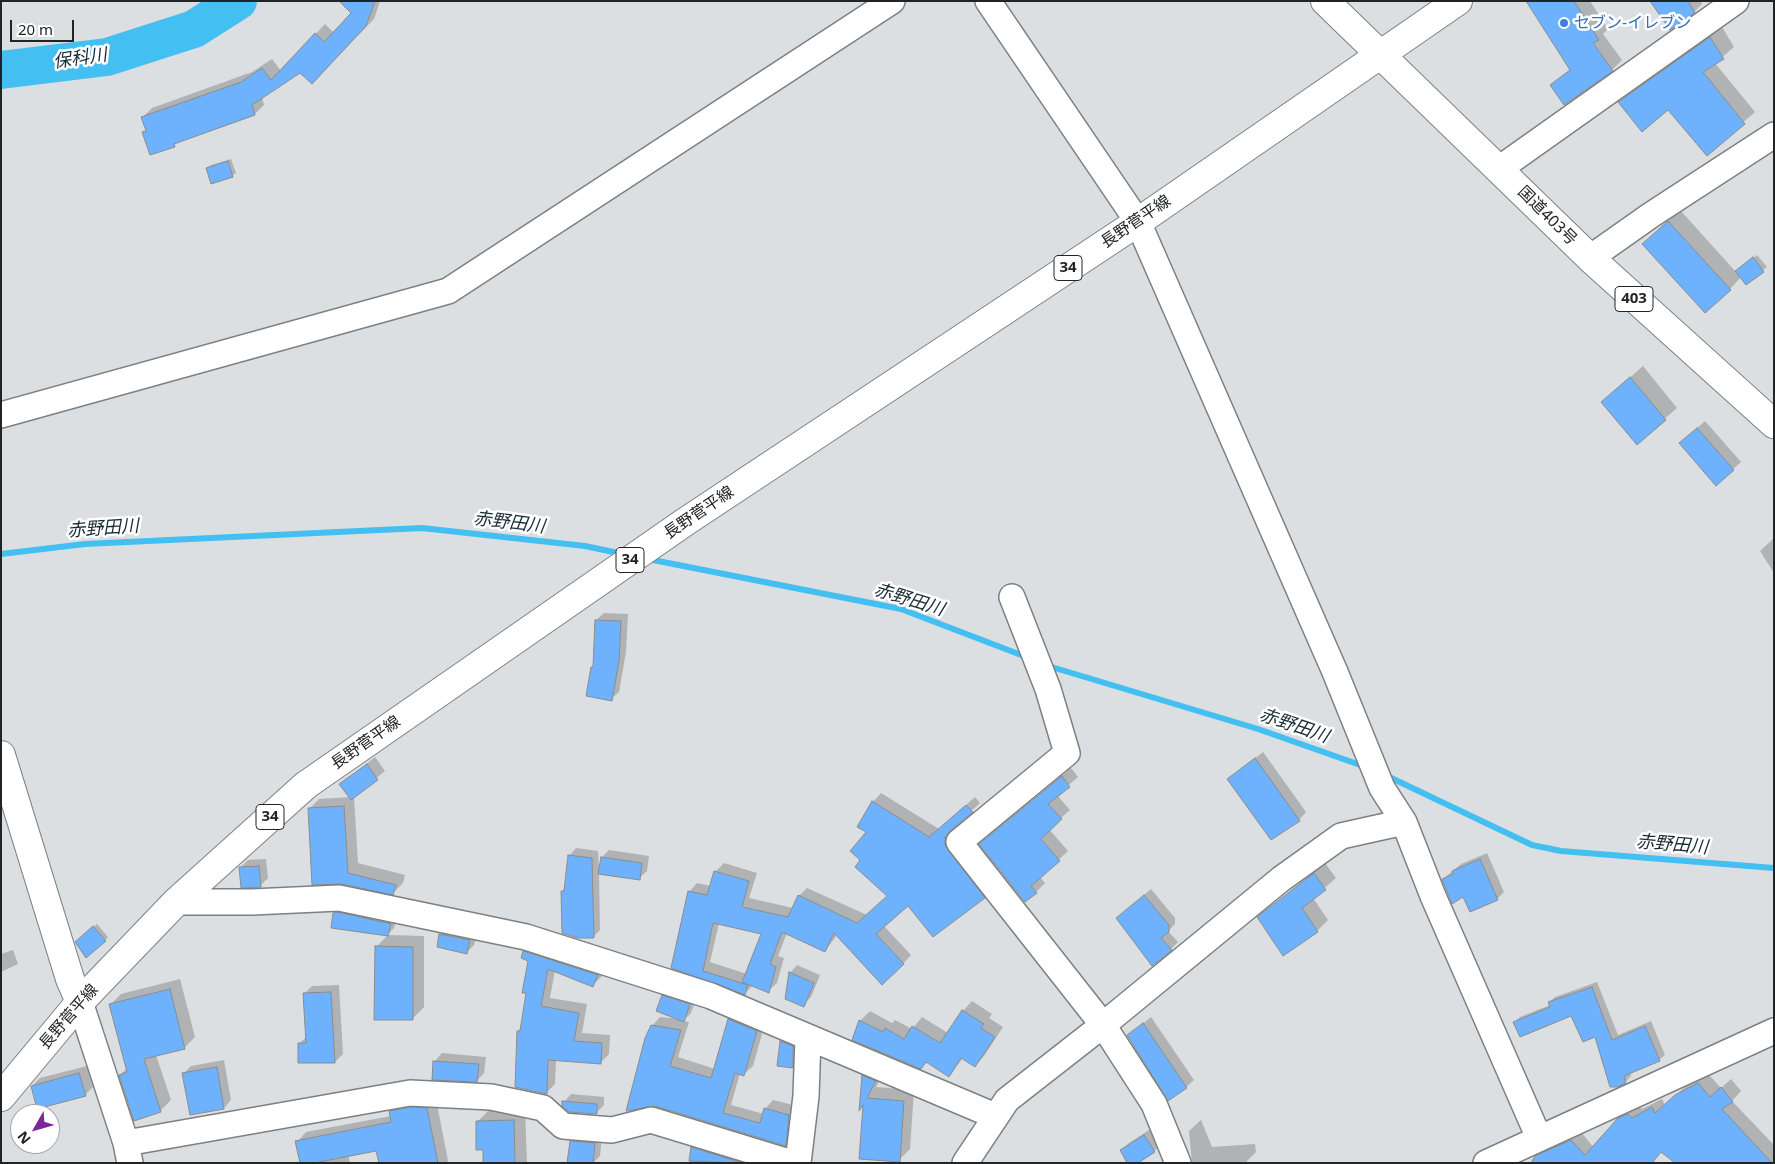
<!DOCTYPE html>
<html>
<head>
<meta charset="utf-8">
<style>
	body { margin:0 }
	#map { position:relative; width:1775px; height:1164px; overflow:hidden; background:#dcdfe1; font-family:"Noto Sans",sans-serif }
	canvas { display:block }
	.frame { position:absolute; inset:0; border:2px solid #222324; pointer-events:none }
	.north { position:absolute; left:10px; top:1104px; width:50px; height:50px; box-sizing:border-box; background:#fff; border:1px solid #a7a7a7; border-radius:50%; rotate:232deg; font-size:14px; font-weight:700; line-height:20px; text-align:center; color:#222324 }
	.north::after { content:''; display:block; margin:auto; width:18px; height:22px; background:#7d2695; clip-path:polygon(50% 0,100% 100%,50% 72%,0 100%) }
	.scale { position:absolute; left:10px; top:20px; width:64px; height:22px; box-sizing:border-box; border:2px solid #222324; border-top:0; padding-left:6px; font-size:15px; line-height:18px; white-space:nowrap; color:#222324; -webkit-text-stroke:4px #fff; paint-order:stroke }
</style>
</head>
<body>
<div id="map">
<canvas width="1775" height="1164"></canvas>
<div class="frame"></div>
<div class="north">N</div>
<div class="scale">20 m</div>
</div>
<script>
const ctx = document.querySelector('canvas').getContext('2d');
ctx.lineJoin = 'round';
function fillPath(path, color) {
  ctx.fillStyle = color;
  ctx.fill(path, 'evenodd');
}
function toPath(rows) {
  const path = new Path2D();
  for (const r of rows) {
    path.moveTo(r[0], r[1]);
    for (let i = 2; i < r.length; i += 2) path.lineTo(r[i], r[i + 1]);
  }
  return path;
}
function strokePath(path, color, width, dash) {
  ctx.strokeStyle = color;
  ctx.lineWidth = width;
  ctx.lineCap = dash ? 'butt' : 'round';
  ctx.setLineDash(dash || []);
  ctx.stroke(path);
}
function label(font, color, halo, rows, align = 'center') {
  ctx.font = font + ' "Noto Sans","Noto Sans JP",sans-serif';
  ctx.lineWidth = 5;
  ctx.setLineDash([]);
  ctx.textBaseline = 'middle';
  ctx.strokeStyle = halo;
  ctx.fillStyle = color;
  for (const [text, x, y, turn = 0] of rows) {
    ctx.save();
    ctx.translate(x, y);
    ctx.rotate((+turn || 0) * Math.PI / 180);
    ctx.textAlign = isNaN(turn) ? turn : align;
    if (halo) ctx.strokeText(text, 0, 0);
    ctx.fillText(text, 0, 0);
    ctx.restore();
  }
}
fillPath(toPath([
	[348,1,380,1,374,19,312,83,300,71,262,97,264,105,255,114,179,141,174,145,144,132,147,129,142,118,152,108,252,72,272,59,281,71,325,24,334,33,353,13],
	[1527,1,1590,1,1608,29,1603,34,1622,60,1612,70,1551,85,1571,69],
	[1651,1,1700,1,1702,4,1694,12],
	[1722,27,1734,47,1715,63,1755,112,1707,154,1668,108,1619,102,1631,91],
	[231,159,236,173,232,176,208,168,211,165],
	[1680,210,1736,272,1757,255,1767,267,1746,284,1741,277,1730,289,1655,233],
	[1643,366,1677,408,1637,443,1603,402],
	[1705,421,1741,462,1716,484,1688,436],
	[1774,538,1774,573,1760,551],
	[604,613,628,614,626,652,619,692,611,699,592,668,594,665,596,620],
	[1263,752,1306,812,1299,820,1229,779],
	[375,757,385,771,354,796,358,863,405,875,403,883,393,893,342,883,309,809,319,799,350,797,341,784],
	[1071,768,1078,777,1057,795,1070,810,1049,829,1068,851,1040,877,1045,883,1036,892,981,844],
	[881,793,939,829,975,797,980,803,957,824,953,834,992,889,984,897,908,904,884,926,911,955,903,964,837,935,825,951,787,933,778,956,784,958,777,983,768,991,753,985,745,993,673,967,689,892,697,883,711,886,715,872,724,863,757,873,749,898,793,908,799,896,807,888,867,915,889,895,862,860,873,802],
	[719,923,763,933,747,974,710,962],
	[576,848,598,851,599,869,602,857,609,850,649,856,647,871,639,878,599,872,600,930,593,937,562,891,566,887,570,855],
	[1487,853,1504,892,1497,899,1464,895,1443,879,1461,864],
	[266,859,268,878,260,886,240,868,248,860],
	[1325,863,1336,878,1313,898,1328,920,1317,931,1284,954,1259,917],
	[1151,889,1175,918,1175,924,1168,931,1178,942,1171,949,1124,912],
	[341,907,397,917,394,928,387,935,334,913],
	[97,924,108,937,105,940,80,939],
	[448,927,477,933,474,945,467,952,438,946,441,934],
	[388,935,424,936,424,1007,412,1019,376,947],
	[533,943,606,966,602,976,593,985,555,970,550,998,587,1004,582,1033,610,1035,609,1054,600,1063,556,1060,555,1084,546,1093,518,1031,521,1028,527,992,529,960,524,952],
	[13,950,18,964,1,972,1,954],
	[797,965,820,975,811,997,803,1005,790,973],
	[180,979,195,1037,184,1048,156,1055,171,1100,160,1111,120,1075,127,1068,111,1004,121,994],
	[1597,982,1618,1035,1651,1021,1665,1055,1659,1060,1630,1073,1631,1076,1625,1082,1596,1035,1572,1014,1515,1022,1520,1017,1550,1005,1549,1002,1555,997],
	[339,985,343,1054,335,1062,300,1062,300,1043,307,1036,304,994,312,986],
	[670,988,697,997,691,1013,683,1021,689,1022,678,1057,715,1069,729,1019,737,1011,765,1023,753,1066,744,1074,740,1073,731,1105,764,1114,765,1109,773,1100,797,1106,794,1136,785,1145,655,1105,652,1026,660,1017,681,1019,663,996],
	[972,1001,992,1014,989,1018,1003,1027,984,1056,975,1066,963,1058,949,1076,927,1061,921,1068,854,1039,861,1020,870,1011,892,1023,895,1020,912,1029,922,1017,948,1033,963,1011],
	[1151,1017,1194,1080,1186,1087,1128,1035],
	[789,1034,800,1039,800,1059,792,1067,779,1065,782,1042],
	[442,1053,486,1057,484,1073,477,1081,433,1078,435,1061],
	[224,1060,231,1100,224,1108,184,1073,191,1066],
	[874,1065,886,1070,876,1087,914,1090,910,1149,899,1160,864,1105,861,1108,863,1076],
	[87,1066,93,1087,85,1095,32,1086,40,1078],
	[1708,1074,1721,1088,1731,1079,1741,1091,1732,1101,1774,1145,1774,1163,1742,1163,1662,1151,1651,1163,1619,1119,1629,1109,1638,1105,1642,1109,1662,1099,1665,1105,1686,1086],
	[571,1094,604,1097,604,1105,596,1113,564,1102],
	[436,1099,448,1161,446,1163,380,1163,377,1149,348,1155,350,1163,301,1163,297,1142,306,1132,391,1116,390,1112,400,1102],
	[525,1109,527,1163,484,1163,484,1148,477,1122,489,1110],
	[1201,1120,1212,1147,1255,1144,1256,1152,1246,1162,1241,1163,1192,1163,1189,1131],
	[1152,1128,1162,1144,1154,1151,1121,1151,1129,1143],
	[1581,1132,1595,1149,1587,1163,1536,1157,1546,1148],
	[579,1134,602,1136,600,1156,593,1163,589,1163,571,1142],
	[700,1141,759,1163,690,1163,693,1148]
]), '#0003');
strokePath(toPath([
	[1,554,85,544,422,528,585,546,623,554],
	[648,559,901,609,1029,658],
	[1045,665,1258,729,1366,767],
	[1385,775,1532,845,1561,851,1774,868]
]), '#44bff2', 6);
strokePath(toPath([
	[1,70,107,57,194,29,238,1]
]), '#44bff2', 38);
const building = toPath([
	[339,1,375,1,366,26,312,84,300,73,252,105,255,115,174,144,175,147,150,155,142,132,146,131,141,117,241,82,262,68,271,80,315,33,324,42,351,13,339,1],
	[1526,1,1574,1,1599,40,1593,43,1613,71,1564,105,1550,85,1570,70,1526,1],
	[1650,1,1688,1,1695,13,1670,30,1650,1],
	[1710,37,1724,59,1703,72,1745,124,1707,156,1668,110,1642,132,1618,102,1710,37],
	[228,161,233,177,211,184,206,168,228,161],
	[1668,221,1731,290,1705,313,1642,244,1668,221],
	[1753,257,1764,272,1746,285,1735,271,1753,257],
	[1630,377,1666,420,1637,445,1601,402,1630,377],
	[1697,428,1734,470,1716,486,1679,443,1697,428],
	[595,620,621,621,619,661,612,701,586,696,591,667,593,667,595,620],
	[1255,758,1300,821,1271,840,1227,779,1255,758],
	[367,764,378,780,351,800,339,784,367,764],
	[1062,776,1070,787,1048,804,1062,819,1041,839,1060,861,1031,886,1037,893,1025,902,979,844,1062,776],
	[872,801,929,837,966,805,973,812,950,831,945,837,945,845,985,898,933,937,908,906,876,934,904,964,882,985,834,933,825,952,782,932,770,964,776,967,769,993,742,982,761,934,713,923,703,971,748,985,745,995,671,968,688,891,707,895,714,871,749,881,742,907,788,917,798,895,857,923,887,896,855,867,860,860,850,851,866,832,857,827,872,801],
	[344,806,348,873,396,885,393,895,342,884,312,885,308,808,344,806],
	[568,855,592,858,594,938,578,938,562,933,561,891,564,891,568,855],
	[601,857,642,863,640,880,598,874,601,857],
	[1480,859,1498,900,1470,912,1463,897,1452,904,1442,879,1453,874,1452,871,1480,859],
	[259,866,261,887,241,888,239,867,259,866],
	[1314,873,1326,890,1302,908,1318,932,1283,956,1257,917,1314,873],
	[1144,895,1169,925,1169,932,1161,938,1172,950,1152,966,1116,918,1144,895],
	[338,912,391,924,388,936,331,928,333,913,338,912],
	[93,926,106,941,86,958,75,942,93,926],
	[439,934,470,940,467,954,437,947,439,934],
	[375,946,413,947,413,1020,374,1020,375,946],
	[523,951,598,975,593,987,548,969,541,1006,579,1013,574,1041,602,1043,601,1064,548,1060,547,1094,515,1087,517,1031,520,1031,526,993,522,993,528,961,521,958,523,951],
	[789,972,814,983,804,1007,785,999,789,972],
	[1592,987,1612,1040,1645,1026,1660,1061,1624,1076,1626,1083,1617,1087,1610,1087,1595,1037,1583,1042,1571,1016,1520,1037,1513,1022,1550,1007,1548,1002,1592,987],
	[170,989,185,1049,144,1059,161,1112,134,1121,119,1075,127,1072,109,1004,170,989],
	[331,992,335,1063,298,1063,298,1043,306,1043,303,993,331,992],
	[662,995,690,1004,684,1022,656,1011,662,995],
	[962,1010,984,1024,981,1028,995,1037,975,1067,961,1058,949,1077,926,1062,921,1069,852,1040,859,1020,883,1032,885,1028,904,1039,912,1026,940,1043,962,1010],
	[728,1019,757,1031,744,1076,735,1073,723,1113,760,1123,764,1108,789,1115,786,1146,655,1106,626,1111,645,1038,651,1025,681,1030,670,1066,711,1078,728,1019],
	[1143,1023,1187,1088,1168,1101,1127,1035,1143,1023],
	[780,1041,793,1046,793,1068,777,1066,780,1041],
	[433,1061,479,1064,477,1082,432,1080,433,1061],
	[217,1067,224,1109,190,1115,182,1073,217,1067],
	[79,1073,86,1096,37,1109,31,1086,79,1073],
	[862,1075,876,1081,867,1098,904,1101,900,1162,859,1159,863,1105,859,1111,862,1075],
	[1698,1083,1710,1097,1721,1087,1733,1102,1722,1109,1772,1163,1675,1163,1661,1152,1652,1163,1531,1163,1535,1156,1571,1140,1585,1155,1618,1118,1628,1114,1632,1118,1652,1107,1655,1113,1675,1095,1698,1083],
	[562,1101,597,1104,597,1114,569,1112,562,1106,562,1101],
	[411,1107,427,1108,438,1163,379,1163,376,1151,314,1163,300,1163,295,1141,391,1122,389,1111,411,1107],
	[514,1120,515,1163,483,1163,483,1150,476,1150,476,1121,514,1120],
	[1144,1135,1155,1152,1138,1163,1127,1163,1120,1150,1144,1135],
	[570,1141,595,1143,593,1163,567,1163,570,1141],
	[691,1147,742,1163,689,1161,691,1147]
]);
fillPath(building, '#6eb1fc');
strokePath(building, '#8a8c8f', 1);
const minor = toPath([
	[988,1,1138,222,1335,672,1382,788,1404,822,1433,896,1539,1138],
	[1499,169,1736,1],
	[1590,258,1651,215,1774,135],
	[1,415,448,291,892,1],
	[1012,597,1048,689,1067,753,959,842,1103,1025,1154,1104,1178,1163],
	[176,902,252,902,339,898,526,937,711,996,995,1116],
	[80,1002,126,1143,130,1163],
	[126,1143,410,1093,491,1097,543,1108,563,1126,612,1130,651,1120,792,1163],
	[798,1163,806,1096,808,1038],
	[965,1163,1007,1100,1103,1025,1281,879,1341,836,1404,822],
	[1486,1163,1774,1031]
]);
const tertiary = toPath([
	[1,755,70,979,80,1002]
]);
const primary = toPath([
	[1,1097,80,1002,176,902,306,785,685,522,1138,222,1458,1]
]);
const trunk = toPath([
	[1325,1,1590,258,1774,424]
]);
strokePath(minor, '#7d8082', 28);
strokePath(tertiary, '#7d8082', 30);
strokePath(primary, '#7d8082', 30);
strokePath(trunk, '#7d8082', 30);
strokePath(minor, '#fff', 25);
strokePath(tertiary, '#fff', 28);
strokePath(primary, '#fff', 28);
strokePath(trunk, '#fff', 28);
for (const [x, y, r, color] of [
	[1564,23,5,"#3f7fe0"]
]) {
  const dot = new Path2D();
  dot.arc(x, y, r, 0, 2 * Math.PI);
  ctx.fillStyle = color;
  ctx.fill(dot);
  strokePath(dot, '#fff', 2);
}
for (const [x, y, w] of [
	[1068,268,28],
	[1634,299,38],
	[630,560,28],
	[270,817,28]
]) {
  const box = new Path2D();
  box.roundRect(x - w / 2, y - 12.5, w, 25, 4);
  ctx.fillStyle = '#fff';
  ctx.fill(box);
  strokePath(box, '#222324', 1);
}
label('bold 15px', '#222324', null, [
	["34",1068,268],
	["403",1634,299],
	["34",630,560],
	["34",270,817]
]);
label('16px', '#366cbe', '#fff', [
	["セブン-イレブン",1574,23]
], 'left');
label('16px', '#222324', '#fff', [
	["国道403号",1547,216,45],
	["長野菅平線",1136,222,-34],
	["長野菅平線",699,513,-34],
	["長野菅平線",366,743,-35],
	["長野菅平線",69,1017,-49]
]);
label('italic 18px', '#182c36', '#fff', [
	["保科川",80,59,-8],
	["赤野田川",509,523,7],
	["赤野田川",103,529,-4],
	["赤野田川",909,600,17],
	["赤野田川",1294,726,19],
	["赤野田川",1672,845,5]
]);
</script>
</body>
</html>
